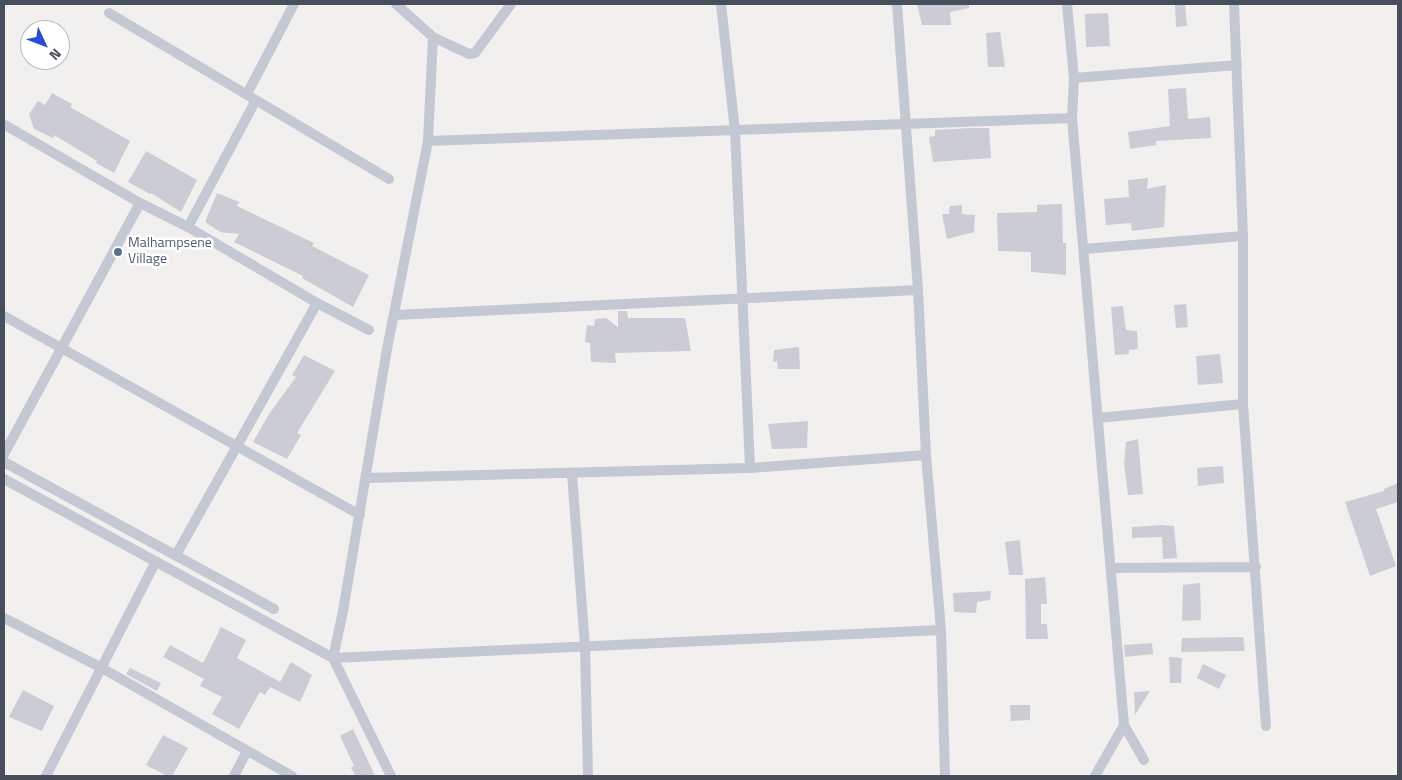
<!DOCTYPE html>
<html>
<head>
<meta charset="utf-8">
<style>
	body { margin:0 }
	#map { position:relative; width:1402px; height:780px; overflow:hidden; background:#f1f0ef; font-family:"Titillium Web",sans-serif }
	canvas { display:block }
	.frame { position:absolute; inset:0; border:5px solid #484e5b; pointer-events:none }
	.north { position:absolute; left:20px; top:20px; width:50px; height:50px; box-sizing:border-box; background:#fff; border:1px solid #b6b8bd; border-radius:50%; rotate:133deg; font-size:14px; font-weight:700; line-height:20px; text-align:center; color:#484e5b }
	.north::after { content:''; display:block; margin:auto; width:18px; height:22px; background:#264ed4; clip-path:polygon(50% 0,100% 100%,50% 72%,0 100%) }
</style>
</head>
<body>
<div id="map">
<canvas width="1402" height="780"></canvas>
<div class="frame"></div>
<div class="north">N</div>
</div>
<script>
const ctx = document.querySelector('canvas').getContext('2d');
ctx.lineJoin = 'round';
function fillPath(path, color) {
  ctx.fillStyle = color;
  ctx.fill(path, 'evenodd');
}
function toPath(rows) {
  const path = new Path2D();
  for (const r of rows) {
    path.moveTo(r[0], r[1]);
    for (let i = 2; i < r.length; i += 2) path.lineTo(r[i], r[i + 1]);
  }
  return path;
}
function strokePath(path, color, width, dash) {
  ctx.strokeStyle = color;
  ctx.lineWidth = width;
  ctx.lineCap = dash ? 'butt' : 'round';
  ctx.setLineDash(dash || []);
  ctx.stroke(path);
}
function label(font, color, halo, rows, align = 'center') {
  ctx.font = font + ' "Titillium Web",sans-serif';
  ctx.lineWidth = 5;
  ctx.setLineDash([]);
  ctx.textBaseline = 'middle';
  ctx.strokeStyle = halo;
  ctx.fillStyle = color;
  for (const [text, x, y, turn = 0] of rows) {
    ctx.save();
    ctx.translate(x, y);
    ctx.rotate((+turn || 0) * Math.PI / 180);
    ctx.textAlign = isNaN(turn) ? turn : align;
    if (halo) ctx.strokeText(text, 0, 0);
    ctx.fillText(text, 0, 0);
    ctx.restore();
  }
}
fillPath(toPath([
	[917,4,969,4,969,8,950,12,951,25,922,25],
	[1175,4,1185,4,1187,26,1176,27],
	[1108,13,1110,46,1086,47,1085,14],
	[1000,32,1005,67,988,67,986,33],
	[1186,88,1188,119,1210,117,1211,138,1156,141,1156,145,1130,149,1128,132,1170,126,1168,89],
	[52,93,72,104,70,107,130,141,114,173,96,163,97,161,54,135,53,138,34,129,29,114,38,101,45,105],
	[971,128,989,128,991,158,933,162,929,137,935,136,935,130],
	[146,151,197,180,181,212,151,193,150,194,128,182],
	[1148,178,1147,189,1166,185,1164,227,1132,231,1131,223,1106,225,1104,199,1129,197,1128,180],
	[217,193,239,202,237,206,314,243,312,246,369,275,353,307,302,278,303,276,234,242,239,234,220,232,205,222],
	[1062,204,1063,243,1066,243,1066,275,1031,272,1031,252,998,251,997,213,1037,212,1037,205],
	[962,205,962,214,975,215,974,232,947,239,942,214,949,214,950,206],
	[1186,304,1188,327,1176,328,1174,305],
	[1123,306,1126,330,1137,331,1138,349,1129,350,1129,354,1115,355,1111,307],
	[618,311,627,311,628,318,685,318,691,351,615,353,616,363,591,362,590,343,585,342,587,325,594,326,595,319,606,318,618,327],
	[799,347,800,369,778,369,777,361,773,362,774,350],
	[1220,354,1223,383,1198,385,1196,356],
	[304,355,335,371,297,433,301,435,287,459,253,442,269,414,296,377,292,375],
	[808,421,807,448,772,449,768,424],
	[1138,439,1143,494,1128,495,1124,463,1126,442],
	[1223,466,1224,483,1198,486,1197,468],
	[1398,483,1398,502,1376,509,1396,566,1370,576,1345,502,1384,491,1384,489],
	[1161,525,1174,526,1177,558,1163,559,1162,537,1132,538,1132,527],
	[1020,540,1023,575,1009,575,1005,542],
	[1045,577,1047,604,1041,604,1041,624,1047,624,1048,639,1026,639,1025,579],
	[1200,583,1201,620,1182,621,1183,585],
	[991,591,990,600,977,602,976,613,954,612,953,593],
	[221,627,246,640,237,658,280,682,291,662,312,675,300,702,270,687,265,695,260,692,239,729,212,714,222,697,200,686,204,679,163,657,170,645,203,663],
	[1243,637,1245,651,1181,652,1182,638],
	[1152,643,1153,654,1125,657,1124,645],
	[1169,657,1182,658,1181,683,1170,683],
	[1203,664,1226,675,1219,689,1197,678],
	[130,668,161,683,157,691,126,674],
	[23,690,54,706,42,731,9,717],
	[1150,691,1135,715,1134,692],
	[1010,705,1030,705,1030,720,1011,721],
	[353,729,370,765,375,776,356,776,351,768,354,766,340,736],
	[163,735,188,748,172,776,167,776,146,765]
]), '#cccdd4');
strokePath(toPath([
	[721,4,735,131,750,468],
	[897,4,918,290,926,455,941,630,945,776],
	[1067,4,1074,78,1072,118,1124,725,1144,760],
	[1234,4,1243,236,1243,404,1266,726],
	[109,13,389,179],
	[433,37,469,54,475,53,511,4],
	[1074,78,1237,65],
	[247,94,294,4],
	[5,125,140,203,188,227,317,303,369,330],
	[428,141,1072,118],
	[188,227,256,100],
	[1084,249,1243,236],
	[395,315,918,290],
	[4,316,360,515],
	[1098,418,1243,404],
	[4,454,140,203],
	[4,462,274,609],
	[572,474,585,647,588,776],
	[366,478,750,468,926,455],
	[4,479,333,658,941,630],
	[176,555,317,303],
	[1111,568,1256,567],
	[4,618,100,667,292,776],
	[46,776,156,561],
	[234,776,247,751],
	[391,776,333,658,343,611,387,349,428,141,433,37,396,4],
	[1095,776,1124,725]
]), '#c4c8d3', 10);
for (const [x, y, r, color] of [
	[118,252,5,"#5c6f8a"]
]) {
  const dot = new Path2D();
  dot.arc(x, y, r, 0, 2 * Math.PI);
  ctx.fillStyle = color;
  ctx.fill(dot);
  strokePath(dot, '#fff', 2);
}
label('14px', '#4e5e75', '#fff', [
	["Malhampsene",128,244],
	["Village",128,260]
], 'left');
</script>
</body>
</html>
